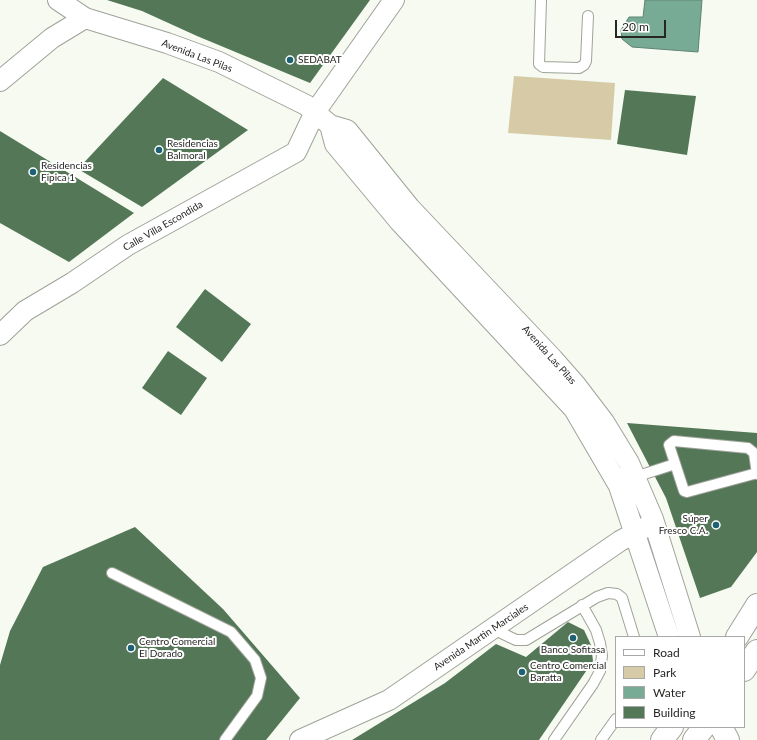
<!DOCTYPE html>
<html>
<head>
<meta charset="utf-8">
<style>
	body { margin:0 }
	#map { position:relative; width:757px; height:740px; overflow:hidden; background:#f6faf1; font-family:Lato,sans-serif }
	canvas { display:block }
	.legend { position:absolute; left:615px; top:636px; width:130px; height:92px; box-sizing:border-box; background:#fff; border:1px solid #a8a9a7; margin:0; padding:5px 7px; list-style:none; font-size:12px; color:#262724 }
	.legend li { display:flex; align-items:center; gap:8px; height:20px }
	.legend b { width:20px; border:1px solid #a8a9a7 }
	.scale { position:absolute; left:615px; top:20px; width:51px; height:18px; box-sizing:border-box; border:2px solid #262724; border-top:0; padding-left:5px; font-size:12px; line-height:14px; white-space:nowrap; color:#262724; -webkit-text-stroke:3px #fff; paint-order:stroke }
</style>
</head>
<body>
<div id="map">
<canvas width="757" height="740"></canvas>
<ul class="legend">
<li><b style="height:5px;background:#fff"></b>Road</li>
<li><b style="height:11px;background:#d7cba7"></b>Park</li>
<li><b style="height:11px;background:#78ab95"></b>Water</li>
<li><b style="height:11px;background:#547757"></b>Building</li>
</ul>
<div class="scale">20 m</div>
</div>
<script>
const ctx = document.querySelector('canvas').getContext('2d');
ctx.lineJoin = 'round';
function fillPath(path, color) {
  ctx.fillStyle = color;
  ctx.fill(path, 'evenodd');
}
function toPath(rows) {
  const path = new Path2D();
  for (const r of rows) {
    path.moveTo(r[0], r[1]);
    for (let i = 2; i < r.length; i += 2) path.lineTo(r[i], r[i + 1]);
  }
  return path;
}
function strokePath(path, color, width, dash) {
  ctx.strokeStyle = color;
  ctx.lineWidth = width;
  ctx.lineCap = dash ? 'butt' : 'round';
  ctx.setLineDash(dash || []);
  ctx.stroke(path);
}
function label(font, color, halo, rows, align = 'center') {
  ctx.font = font + ' Lato,sans-serif';
  ctx.lineWidth = 4;
  ctx.setLineDash([]);
  ctx.textBaseline = 'middle';
  ctx.strokeStyle = halo;
  ctx.fillStyle = color;
  for (const [text, x, y, turn = 0] of rows) {
    ctx.save();
    ctx.translate(x, y);
    ctx.rotate((+turn || 0) * Math.PI / 180);
    ctx.textAlign = isNaN(turn) ? turn : align;
    if (halo) ctx.strokeText(text, 0, 0);
    ctx.fillText(text, 0, 0);
    ctx.restore();
  }
}
fillPath(toPath([
	[514,76,615,83,611,140,508,133]
]), '#d7cba7');
const water = toPath([
	[645,0,702,0,698,52,632,47,622,39,621,30,629,17,643,17,645,0]
]);
fillPath(water, '#78ab95');
strokePath(water, '#5f8373', 1);
fillPath(toPath([
	[107,0,370,0,310,83,197,36,142,11],
	[163,78,248,130,142,207,78,169],
	[625,90,696,96,687,155,617,144],
	[0,131,134,213,69,262,0,223],
	[205,289,251,324,222,362,176,327],
	[168,351,207,378,181,415,142,388],
	[627,423,757,433,757,552,731,587,700,598,666,498],
	[135,527,223,609,300,698,266,740,0,740,0,665,10,631,43,567],
	[568,622,584,630,591,645,593,661,539,740,352,740,445,683,496,644,526,657]
]), '#547757');
const service = toPath([
	[541,0,539,64,543,67,579,68,584,65,586,61,588,16],
	[757,473,687,492,684,491,669,445,674,441,748,448,754,453,757,474],
	[635,477,675,464],
	[112,573,231,632,255,660,261,678,257,696,225,740],
	[493,629,516,640,526,640,597,597,608,593,617,594,622,598,634,637],
	[554,740,593,684,600,671,602,656,600,643,596,630,582,605],
	[601,740,616,719]
]);
const minor = toPath([
	[58,0,85,18,167,43,219,62,306,105,330,125,347,130,410,208,553,359,575,384,604,422,629,463,653,519,690,637],
	[0,81,52,38,85,18],
	[330,125,335,144,400,222,574,409,619,486,669,637],
	[0,335,25,311,72,283,128,245,296,152,315,112,394,0],
	[300,740,389,700,620,541,646,527]
]);
const tertiary = toPath([
	[737,637,757,605],
	[744,670,757,651],
	[721,727,728,740],
	[662,740,672,727],
	[694,740,704,727]
]);
strokePath(service, '#9fa39a', 12);
strokePath(minor, '#9fa39a', 22);
strokePath(tertiary, '#9fa39a', 24);
strokePath(service, '#fff', 10);
strokePath(minor, '#fff', 20);
strokePath(tertiary, '#fff', 22);
for (const [x, y, r, color] of [
	[290,60,4,"#1e6074"],
	[159,150,4,"#1e6074"],
	[33,172,4,"#1e6074"],
	[716,525,4,"#1e6074"],
	[573,638,4,"#1e6074"],
	[131,648,4,"#1e6074"],
	[522,672,4,"#1e6074"]
]) {
  const dot = new Path2D();
  dot.arc(x, y, r, 0, 2 * Math.PI);
  ctx.fillStyle = color;
  ctx.fill(dot);
  strokePath(dot, '#fff', 1.5);
}
label('10px', '#262724', '#fff', [
	["Avenida Las Pilas",197,56,21],
	["Calle Villa Escondida",163,226,-30],
	["Avenida Las Pilas",549,355,48],
	["Avenida Martin Marciales",481,637,-34]
]);
label('10px', '#262724', '#fff', [
	["SEDABAT",298,60],
	["Residencias",167,144],
	["Balmoral",167,156],
	["Residencias",41,166],
	["Fipica 1",41,178],
	["Súper",708,519,"right"],
	["Fresco C.A.",708,531,"right"],
	["Centro Comercial",139,642],
	["El Dorado",139,654],
	["Banco Sofitasa",573,650,"center"],
	["Centro Comercial",530,666],
	["Baratta",530,678]
], 'left');
</script>
</body>
</html>
